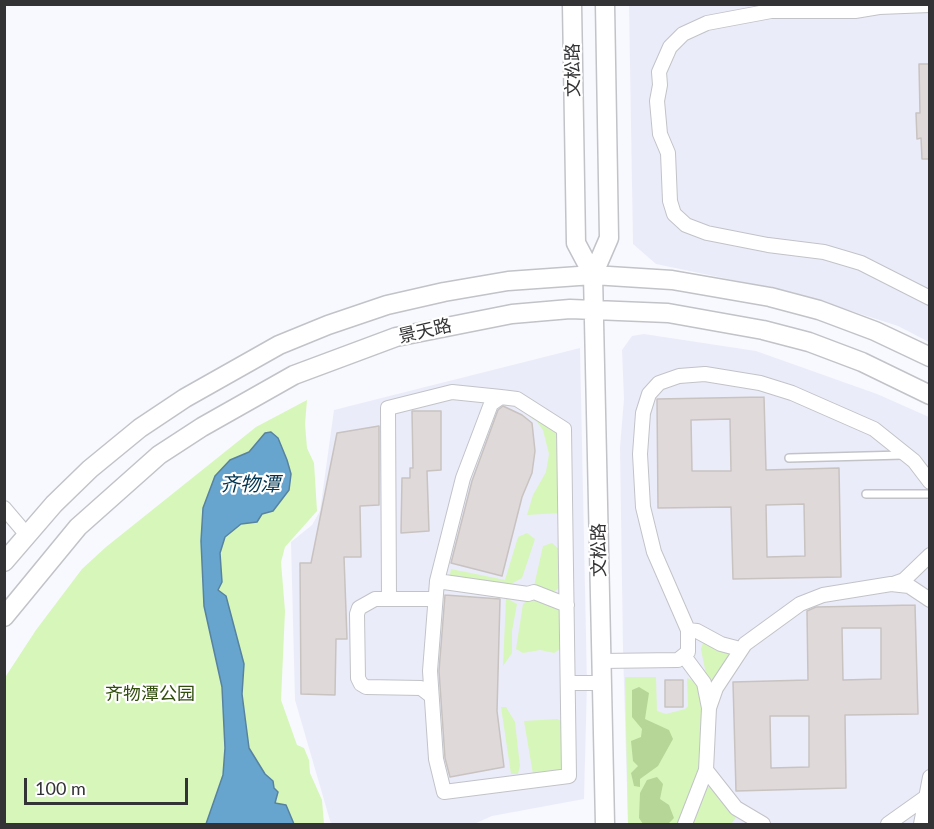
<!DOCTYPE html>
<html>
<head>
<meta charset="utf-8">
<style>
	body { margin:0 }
	#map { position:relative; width:934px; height:829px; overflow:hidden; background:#f8f9fe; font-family:Lato,sans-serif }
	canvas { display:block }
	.frame { position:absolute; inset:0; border:6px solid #333335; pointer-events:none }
	.scale { position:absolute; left:24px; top:778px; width:164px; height:27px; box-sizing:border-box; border:3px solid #333335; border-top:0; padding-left:8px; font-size:18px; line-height:21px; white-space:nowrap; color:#333335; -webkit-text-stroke:4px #fff; paint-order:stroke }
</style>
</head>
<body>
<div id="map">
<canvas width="934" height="829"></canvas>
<div class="frame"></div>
<div class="scale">100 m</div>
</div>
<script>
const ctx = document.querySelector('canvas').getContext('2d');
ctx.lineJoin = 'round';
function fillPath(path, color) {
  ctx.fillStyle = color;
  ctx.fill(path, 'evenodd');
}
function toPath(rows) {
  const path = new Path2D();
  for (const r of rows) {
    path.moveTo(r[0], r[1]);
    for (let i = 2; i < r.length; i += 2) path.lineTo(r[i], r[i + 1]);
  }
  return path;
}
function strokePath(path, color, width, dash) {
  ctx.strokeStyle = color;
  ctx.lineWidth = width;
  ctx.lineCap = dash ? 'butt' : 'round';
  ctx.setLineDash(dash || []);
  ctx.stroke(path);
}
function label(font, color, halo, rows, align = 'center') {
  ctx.font = font + ' Lato,"Noto Sans SC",sans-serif';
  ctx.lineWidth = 4.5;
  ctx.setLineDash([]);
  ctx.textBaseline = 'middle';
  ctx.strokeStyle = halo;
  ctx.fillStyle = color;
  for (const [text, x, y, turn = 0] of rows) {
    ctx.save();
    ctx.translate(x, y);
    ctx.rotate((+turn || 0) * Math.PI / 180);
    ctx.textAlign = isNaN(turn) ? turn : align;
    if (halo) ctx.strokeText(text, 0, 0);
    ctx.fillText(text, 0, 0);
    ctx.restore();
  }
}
fillPath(toPath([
	[629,5,929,5,929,342,898,326,795,293,656,264,633,244],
	[644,334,756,351,877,394,929,417,929,824,628,824,623,649,620,447,624,399,622,350,632,336],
	[580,348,587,683,584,799,492,816,474,824,331,824,295,700,291,542,312,525,320,511,334,410]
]), '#ebecf9');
fillPath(toPath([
	[307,400,305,424,307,448,314,463,317,511,285,547,281,562,285,611,281,700,297,745,304,748,309,760,310,773,322,800,324,824,5,824,4,679,36,630,82,569,106,547,256,427],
	[513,404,520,405,558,434,560,513,527,515,533,495,546,472,549,454,543,430,537,422],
	[527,533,535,539,522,578,509,585,450,575,451,569,505,580,518,537],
	[552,543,560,550,562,586,555,591,549,591,534,586,543,546],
	[506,598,517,604,512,631,512,653,503,666],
	[531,598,560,606,562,648,554,653,540,650,523,653,516,649,523,604],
	[703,643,730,653,731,656,712,684,707,679,701,649],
	[625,677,656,677,657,711,666,714,685,709,688,706,687,678,699,683,704,706,702,762,680,824,628,824],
	[501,707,506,707,515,722,520,766,518,774,511,774],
	[557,719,563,722,564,771,533,774,524,721],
	[710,786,735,811,736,817,732,823,692,824,705,790]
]), '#d7f6ba');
fillPath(toPath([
	[639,687,649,693,645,719,669,730,673,739,658,766,640,779,640,787,634,786,631,773,638,766,633,761,631,741,641,737,642,729,632,717,632,690],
	[657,777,663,784,660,799,669,805,674,818,668,824,643,824,639,818,640,793,647,780]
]), '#b6d698');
const water = toPath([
	[271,432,278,438,287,460,291,474,289,490,273,511,262,514,257,522,241,524,225,537,220,553,222,582,218,590,226,596,244,664,242,694,249,748,265,774,273,781,274,788,278,792,275,803,286,805,294,824,206,824,223,775,225,748,222,687,204,606,201,541,203,508,215,476,230,460,249,452,265,433,271,432]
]);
fillPath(water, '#67a5cf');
strokePath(water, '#5783a1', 1.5);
const building = toPath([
	[919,64,930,64,930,159,922,159,921,138,917,139,916,113,920,113,919,64],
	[764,397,766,470,839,468,841,577,733,579,731,507,658,508,657,399,764,397],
	[730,419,731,471,692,471,691,420,730,419],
	[804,504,805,556,767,557,766,505,804,504],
	[503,406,522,415,532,423,535,451,532,473,522,497,502,576,451,563,472,481,498,410,503,406],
	[412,411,441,411,441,470,427,471,429,531,401,533,402,478,410,478,410,468,413,468,412,411],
	[379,426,379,505,360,506,361,557,344,557,347,639,336,639,335,695,301,694,300,563,311,563,337,433,379,426],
	[445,595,500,599,497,711,504,767,450,777,445,758,439,671,445,595],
	[915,605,918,714,845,715,846,788,736,791,733,682,808,680,807,611,816,607,915,605],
	[842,628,881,628,881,679,843,680,842,628],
	[770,716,809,716,809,767,771,768,770,716],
	[665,680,683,680,683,707,665,707,665,680]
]);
fillPath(building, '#e0d9d9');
strokePath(building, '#c8c2c1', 1.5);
const lane = toPath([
	[789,458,903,455],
	[866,494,930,494]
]);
const street = toPath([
	[930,5,879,7,855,11,771,11,707,23,683,34,670,47,659,72,660,85,657,101,660,134,668,153,670,201,674,214,686,225,707,233,768,245,824,252,861,263,930,298],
	[501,397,517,399,564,429,569,776,444,792,436,759,430,671,437,581,463,478,491,404,501,397],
	[4,508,27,535],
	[437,581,528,594,534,592,567,605],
	[893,584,904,580,930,555],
	[389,599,388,408,452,392,501,397],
	[688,630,697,631,721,644,740,649],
	[684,656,704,683,709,708,706,770,685,824],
	[601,661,678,660,688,652,688,630,654,552,643,507,640,454,643,413,649,394,659,383,679,376,705,374,760,383,792,393,874,429,914,461,930,482],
	[568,683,602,683],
	[430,695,421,688,366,687,361,684,358,678,357,614,359,608,375,599,434,599],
	[709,708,716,688,745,644,800,604,823,595,891,584,909,586,930,600],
	[706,770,736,808,763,824],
	[888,824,926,797],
	[921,824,930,777]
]);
const secondary = toPath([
	[572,4,576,243,593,275],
	[605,4,609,238,593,275,605,824],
	[4,562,54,504,90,469,140,428,185,398,279,345,328,325,387,305,444,292,508,281,593,275,672,280,770,297,819,310,875,331,930,357],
	[4,617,78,527,159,455,202,427,294,375,396,337,512,314,570,309,668,313,763,330,809,342,862,362,930,395]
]);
strokePath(lane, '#c2c3c8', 10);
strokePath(street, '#c2c3c8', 16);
strokePath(secondary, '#c2c3c8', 21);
strokePath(lane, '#fff', 7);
strokePath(street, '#fff', 14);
strokePath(secondary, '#fff', 18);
label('18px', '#333335', '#fff', [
	["文松路",573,70,-91],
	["景天路",425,331,-13],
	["文松路",599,550,-91]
]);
label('18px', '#314d0b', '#fff', [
	["齐物潭公园",150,694]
]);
label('italic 20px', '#003450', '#fff', [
	["齐物潭",250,485]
]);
</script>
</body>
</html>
